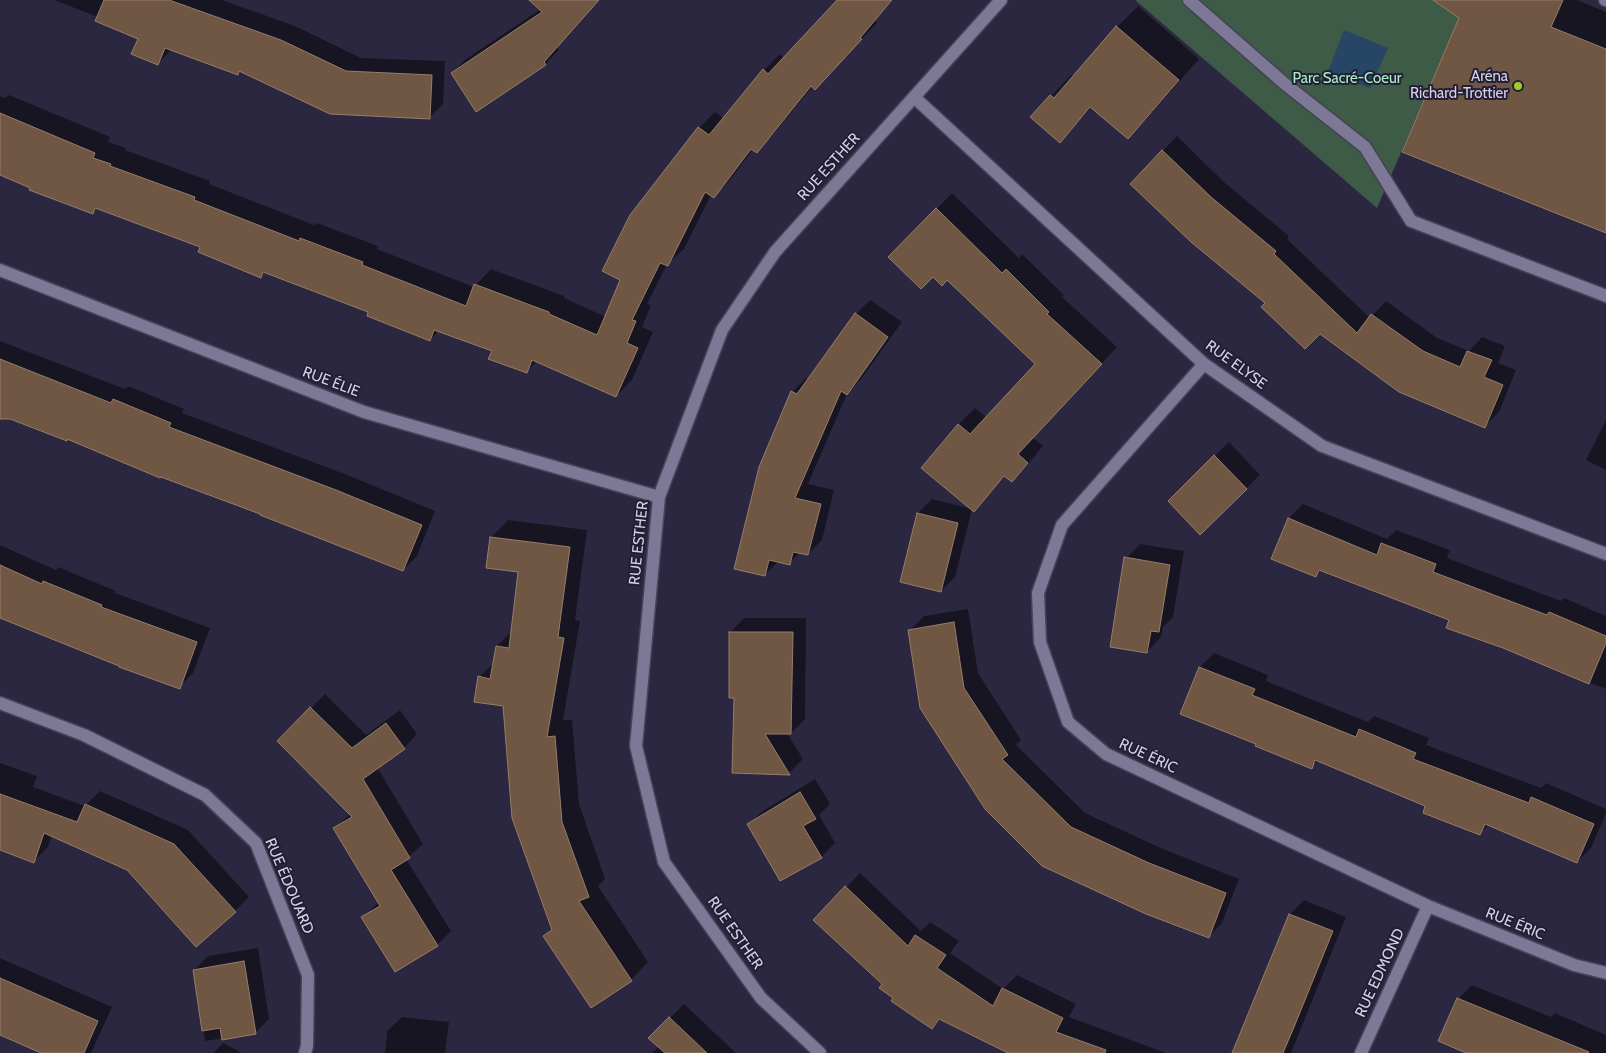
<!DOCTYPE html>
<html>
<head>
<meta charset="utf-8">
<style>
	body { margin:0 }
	canvas { display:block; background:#2c2740 }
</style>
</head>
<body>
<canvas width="1606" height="1053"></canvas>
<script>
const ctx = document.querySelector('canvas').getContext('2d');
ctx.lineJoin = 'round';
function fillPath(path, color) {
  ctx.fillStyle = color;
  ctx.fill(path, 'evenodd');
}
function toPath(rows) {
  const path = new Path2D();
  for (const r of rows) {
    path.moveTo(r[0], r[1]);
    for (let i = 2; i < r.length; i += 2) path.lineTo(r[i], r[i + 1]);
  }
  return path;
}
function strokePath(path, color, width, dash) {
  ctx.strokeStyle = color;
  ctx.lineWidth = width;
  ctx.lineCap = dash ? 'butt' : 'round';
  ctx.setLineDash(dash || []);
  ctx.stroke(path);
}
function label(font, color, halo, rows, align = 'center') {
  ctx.font = font + ' Cabin,sans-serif';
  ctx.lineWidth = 4;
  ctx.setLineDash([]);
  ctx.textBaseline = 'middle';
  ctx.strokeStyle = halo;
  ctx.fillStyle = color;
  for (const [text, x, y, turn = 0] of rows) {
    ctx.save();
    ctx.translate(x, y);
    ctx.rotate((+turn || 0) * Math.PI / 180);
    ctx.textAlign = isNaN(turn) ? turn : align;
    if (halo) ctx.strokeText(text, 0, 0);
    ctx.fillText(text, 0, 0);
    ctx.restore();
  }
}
fillPath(toPath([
	[1135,0,1434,0,1459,18,1377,208]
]), '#3d5b47');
fillPath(toPath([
	[1344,30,1388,48,1370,88,1328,72]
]), '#274565');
fillPath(toPath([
	[54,0,222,0,295,26,361,58,445,61,443,104,429,118,240,70,237,73,172,49,158,64,140,38,98,17],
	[541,0,599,0,557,47,559,50,545,64,452,73,466,59,541,9],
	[839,0,893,0,875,21,877,23,830,72,813,86,772,136,756,152,753,149,729,181,714,197,711,195,684,249,667,264,647,304,651,305,642,327,653,332,632,380,616,396,537,361,526,372,493,350,439,330,430,340,370,312,265,272,261,276,202,246,97,208,92,212,0,174,0,96,5,98,9,95,110,137,108,142,126,148,125,150,210,181,209,184,314,225,317,223,378,246,377,249,474,287,491,269,564,296,564,298,606,317,622,280,631,216,699,128,715,112,724,119,764,70,780,54,784,58],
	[1435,0,1577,0,1606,12,1606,232,1461,18],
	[1138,6,1199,59,1148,117,1128,137,1092,107,1060,141,1032,117,1071,75,1074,77,1117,27],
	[1177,136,1225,183,1289,236,1287,239,1370,318,1386,301,1437,338,1469,351,1482,337,1505,346,1498,363,1516,370,1499,412,1485,426,1267,303,1131,184],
	[952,193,1019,258,1022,254,1064,295,1062,297,1117,347,1033,438,1043,446,1028,464,1012,480,1006,475,974,510,923,468,959,424,975,408,987,418,1036,364,948,278,933,276,890,257],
	[870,300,902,322,861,379,847,394,808,484,834,490,822,540,808,554,801,552,789,563,779,561,764,575,792,392,806,378,809,379,856,314],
	[0,341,125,389,128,386,184,409,182,413,350,476,435,511,417,556,403,570,0,411],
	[1606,420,1606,470,1586,460],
	[1229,442,1260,475,1200,533,1169,501],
	[932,499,972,509,955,577,941,591,918,513],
	[1303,504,1387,539,1396,530,1450,550,1447,558,1561,601,1564,598,1606,616,1606,689,1448,627,1451,619,1321,570,1315,576,1289,518],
	[508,520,587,530,575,620,580,621,563,720,572,720,579,804,605,879,598,886,648,962,631,980,545,936,553,928,504,705,479,677,495,662,497,646,512,631,520,571,491,538],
	[1140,544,1184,551,1173,617,1163,627,1161,637,1147,652,1126,558],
	[0,545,56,570,58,567,116,591,115,593,210,628,193,673,179,687,10,621,9,622,0,618],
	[968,609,978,673,1021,740,1016,745,1085,813,1163,849,1239,879,1222,923,1208,937,1043,865,910,630,924,616],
	[744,618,806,618,805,719,791,733,787,733,803,759,789,773,733,772,735,697,730,633],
	[1214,653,1268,675,1266,681,1368,722,1374,716,1429,738,1426,745,1541,788,1546,783,1606,809,1606,813,1591,848,1577,862,1489,824,1480,833,1427,806,1318,760,1311,767,1257,743,1181,713,1200,667],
	[325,694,366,735,400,710,417,734,404,748,377,767,423,844,406,859,451,931,437,945,363,917,379,902,335,828,351,813,279,741],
	[0,763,37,776,33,787,85,806,100,791,188,830,249,897,235,911,127,869,52,835,48,847,34,861,0,849],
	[815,779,830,804,819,815,835,843,821,857,748,825,763,811],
	[860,873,921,931,930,922,959,941,950,953,1003,989,1017,975,1076,1004,1069,1017,1166,1053,1011,1053,941,1019,932,1028,895,998,883,984,815,920],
	[1304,900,1346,917,1291,1053,1233,1053,1290,914],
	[258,948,269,1019,255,1033,205,1041,194,970,208,956],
	[0,958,112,1007,91,1053,44,1053,0,1031],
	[1472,985,1551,1017,1555,1013,1606,1035,1606,1053,1470,1053,1458,999],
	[684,1004,736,1053,652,1053,659,1046,670,1018],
	[402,1017,449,1022,445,1053,385,1053,387,1031],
	[223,1043,242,1053,214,1053]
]), '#0007');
const building = toPath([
	[104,0,169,0,281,40,346,71,432,75,430,119,330,114,239,71,238,75,165,48,158,65,131,54,138,39,95,21,104,0],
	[529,0,599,0,544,62,546,65,476,112,451,73,542,12,529,0],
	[837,0,892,0,860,38,862,39,815,90,811,86,757,153,751,149,714,198,705,192,668,266,660,263,632,320,636,321,627,343,638,348,616,397,532,360,527,373,488,359,492,351,434,330,430,341,367,316,368,312,263,272,261,278,198,252,200,247,95,208,93,214,29,190,30,188,0,175,0,113,95,153,93,158,111,164,110,166,195,197,194,200,299,241,300,238,363,262,362,265,466,306,474,284,549,312,549,314,597,335,620,280,602,271,630,215,698,127,709,135,763,69,768,74,837,0],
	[1433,0,1563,0,1551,27,1606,49,1606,233,1402,152,1459,18,1433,0],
	[1116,26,1179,80,1128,139,1090,107,1060,143,1030,117,1050,95,1054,98,1116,26],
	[1162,150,1211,197,1276,251,1274,254,1357,333,1371,314,1423,351,1460,367,1467,351,1492,360,1484,377,1503,385,1485,428,1399,392,1320,334,1305,349,1261,307,1265,303,1191,242,1130,184,1162,150],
	[936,208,1002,273,1006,269,1049,312,1047,314,1102,364,1018,454,1028,463,1012,482,1004,476,974,512,921,468,958,424,970,434,1035,364,947,280,942,286,933,277,921,289,888,257,936,208],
	[855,313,888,337,847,395,841,391,795,498,821,504,808,555,793,552,790,565,769,560,765,576,734,569,759,467,791,391,797,394,855,313],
	[0,359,111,403,113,399,171,423,169,427,336,490,422,525,403,571,260,515,260,514,161,477,160,478,67,439,67,441,10,419,0,419,0,359],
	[1214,455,1247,489,1200,535,1168,501,1214,455],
	[917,513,958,523,941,592,900,582,917,513],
	[1288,518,1377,555,1381,543,1436,564,1433,572,1547,615,1549,612,1606,636,1606,643,1589,684,1503,648,1446,628,1449,620,1319,570,1316,577,1271,559,1288,518],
	[490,537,570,547,558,637,564,638,547,737,555,736,562,822,589,897,579,901,632,981,591,1008,543,936,552,930,512,818,503,706,474,702,478,676,490,679,496,646,509,648,518,572,486,568,490,537],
	[1124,557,1170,565,1159,632,1151,631,1147,653,1110,647,1124,557],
	[0,565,42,584,43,581,102,605,101,607,197,642,180,689,119,667,119,666,0,618,0,565],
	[954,622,964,688,1008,755,1002,759,1071,827,1149,863,1226,893,1209,938,1146,914,1042,866,985,809,920,708,908,630,954,622],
	[729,632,793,632,791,734,765,734,790,775,732,773,734,698,729,698,729,632],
	[1199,667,1255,689,1252,695,1356,737,1359,729,1416,753,1413,759,1529,803,1531,797,1594,824,1577,863,1485,824,1480,835,1423,813,1425,806,1315,760,1312,769,1255,746,1256,744,1180,714,1199,667],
	[310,707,352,748,386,723,405,749,363,779,410,858,391,870,438,946,395,972,361,917,380,906,333,828,352,817,277,741,310,707],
	[800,792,816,819,803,826,822,858,780,881,747,824,800,792],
	[0,794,77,822,85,804,174,844,236,912,196,947,127,870,44,833,34,863,0,850,0,794],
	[845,886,908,946,915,935,946,955,937,968,993,1006,1002,988,1063,1018,1056,1032,1106,1050,1105,1053,1008,1053,939,1019,932,1029,891,1001,893,998,879,988,882,984,813,920,845,886],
	[1289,914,1333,931,1294,1027,1283,1053,1232,1053,1289,914],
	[244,961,256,1034,222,1040,220,1028,202,1031,193,970,244,961],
	[0,978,98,1021,84,1053,41,1053,0,1035,0,978],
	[1457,998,1589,1052,1588,1053,1466,1053,1438,1041,1457,998],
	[669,1017,707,1053,665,1053,648,1038,669,1017]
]);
fillPath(building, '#6f5743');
strokePath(building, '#977d68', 1);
const lane = toPath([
	[1189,0,1285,84,1365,147,1411,221,1606,296],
	[1605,0,1606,0]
]);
const street = toPath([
	[914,97,1204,364,1322,446,1606,554],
	[0,270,364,412,659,497],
	[1204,364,1062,525,1038,593,1040,642,1068,722,1106,754,1428,906,1574,965,1606,973],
	[0,703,84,735,205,795,256,843,308,975,307,1046,305,1053],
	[820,1053,761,998,664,862,636,746,659,497,722,330,775,252,1001,0],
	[1361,1053,1428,906]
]);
strokePath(lane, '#474257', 15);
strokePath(street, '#474257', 15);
strokePath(lane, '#7c7896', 12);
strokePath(street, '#7c7896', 12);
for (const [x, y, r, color] of [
	[1518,86,5,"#a0c92b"]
]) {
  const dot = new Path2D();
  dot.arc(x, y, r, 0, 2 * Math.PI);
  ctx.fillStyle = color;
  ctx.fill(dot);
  strokePath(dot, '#221e36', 2);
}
label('15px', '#d4d2e3', '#221e36', [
	["Aréna",1508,77],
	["Richard-Trottier",1508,94]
], 'right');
label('15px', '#a9f0c2', '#221e36', [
	["Parc Sacré-Coeur",1347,79]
]);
label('15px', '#d4d2e3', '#221e36', [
	["RUE ESTHER",829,167,-48],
	["RUE ELYSE",1236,365,36],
	["RUE ÉLIE",331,382,21],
	["RUE ESTHER",639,543,-84],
	["RUE ÉRIC",1148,756,25],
	["RUE ÉDOUARD",289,886,67],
	["RUE ÉRIC",1515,924,22],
	["RUE ESTHER",735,933,55],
	["RUE EDMOND",1380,973,-65]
]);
</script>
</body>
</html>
